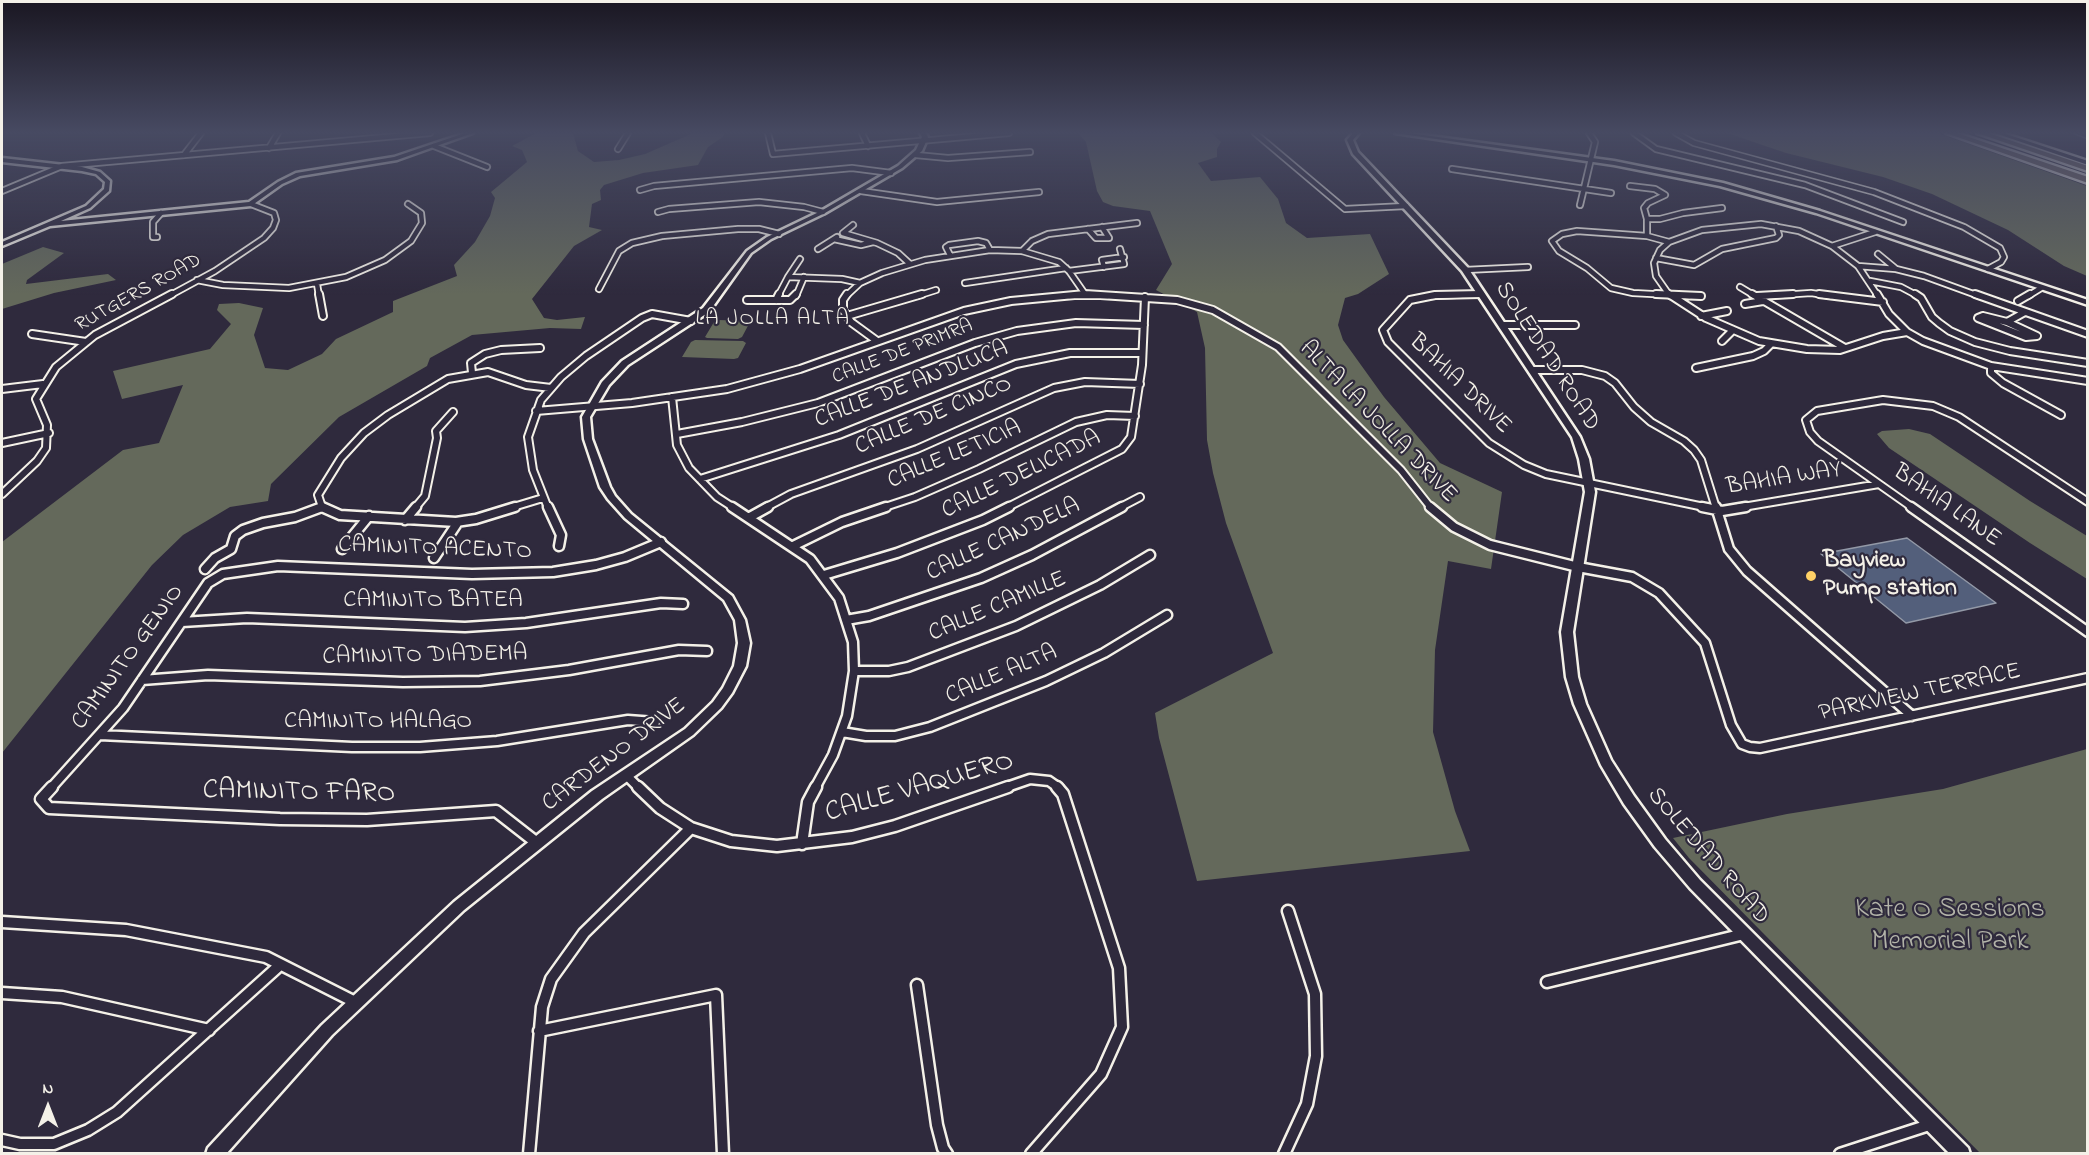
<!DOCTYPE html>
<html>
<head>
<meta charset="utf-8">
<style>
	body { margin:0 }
	#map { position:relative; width:2089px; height:1155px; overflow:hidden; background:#2f2a3d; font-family:"Indie Flower",sans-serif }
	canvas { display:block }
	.frame { position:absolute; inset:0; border:3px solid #f4f1e8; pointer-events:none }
	.north { position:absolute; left:18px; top:1077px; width:60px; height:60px; -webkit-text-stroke:4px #2f2a3d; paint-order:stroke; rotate:0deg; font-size:16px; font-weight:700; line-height:24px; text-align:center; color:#f4f1e8 }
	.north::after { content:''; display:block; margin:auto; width:21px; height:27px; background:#f4f1e8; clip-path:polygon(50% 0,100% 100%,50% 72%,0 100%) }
</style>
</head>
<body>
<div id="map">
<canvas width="2089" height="1155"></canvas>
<div class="frame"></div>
<div class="north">N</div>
</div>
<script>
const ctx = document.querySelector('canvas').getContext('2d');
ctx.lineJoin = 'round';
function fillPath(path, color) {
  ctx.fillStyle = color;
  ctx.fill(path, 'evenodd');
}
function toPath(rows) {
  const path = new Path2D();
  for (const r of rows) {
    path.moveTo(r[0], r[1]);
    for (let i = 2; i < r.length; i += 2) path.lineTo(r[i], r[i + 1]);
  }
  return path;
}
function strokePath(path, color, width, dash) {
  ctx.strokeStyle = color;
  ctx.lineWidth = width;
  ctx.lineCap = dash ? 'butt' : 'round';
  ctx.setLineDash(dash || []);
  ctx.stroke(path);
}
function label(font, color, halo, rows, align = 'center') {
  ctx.font = font + ' "Indie Flower",sans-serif';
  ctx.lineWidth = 4.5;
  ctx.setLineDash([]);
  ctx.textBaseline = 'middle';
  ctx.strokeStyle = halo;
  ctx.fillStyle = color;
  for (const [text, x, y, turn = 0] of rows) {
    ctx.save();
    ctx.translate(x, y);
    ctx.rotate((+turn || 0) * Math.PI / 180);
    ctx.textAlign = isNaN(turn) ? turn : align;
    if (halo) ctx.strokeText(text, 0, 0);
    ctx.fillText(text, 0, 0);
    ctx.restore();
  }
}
fillPath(toPath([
	[536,133,573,133,578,151,594,162,619,160,645,154,693,133,725,133,723,137,708,147,698,165,643,173,604,185,600,190,601,200,592,204,589,227,602,230,574,246,532,299,544,318,557,320,585,317,581,329,550,328,472,335,430,358,427,366,339,417,271,484,268,501,230,507,183,535,152,565,2,753,2,542,123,450,159,443,183,385,122,399,113,371,210,349,231,324,217,310,219,304,239,303,263,308,254,335,265,368,288,370,322,354,336,339,393,312,393,301,457,276,454,265,475,242,490,216,495,198,491,192,527,162,522,150,512,146],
	[1078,133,1212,133,1221,142,1217,149,1217,157,1198,163,1211,181,1260,177,1278,199,1286,223,1307,238,1370,234,1389,274,1358,294,1345,298,1338,325,1343,340,1384,397,1440,463,1502,492,1491,569,1448,561,1435,650,1433,732,1455,811,1470,851,1197,881,1159,738,1155,713,1273,653,1226,523,1213,473,1207,440,1205,348,1197,312,1156,290,1172,264,1150,211,1113,206,1103,202,1097,191,1086,142],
	[1727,133,1938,133,2087,186,2087,276,2064,266,2008,230,1932,194,1883,177,1786,153],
	[43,247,64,253,27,280,26,284,108,274,116,280,54,293,2,309,2,264],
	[718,320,748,321,750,322,742,337,738,339,707,338,705,337,714,322],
	[695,340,743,341,746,343,738,358,734,359,682,357,691,342],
	[1909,429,1930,434,2030,501,2087,536,2087,579,2030,543,1889,448,1877,434,1882,431],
	[2087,749,2087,1153,1980,1153,1689,858,1673,838,1787,814,1943,789]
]), '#64695b');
const water = toPath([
	[1907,538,1996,603,1906,623,1821,554,1907,538]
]);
fillPath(water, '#535f7b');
strokePath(water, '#9399a7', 1.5);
strokePath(toPath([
	[2072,133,2088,139]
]), '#9399a7', 1.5);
const minorFar3 = toPath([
	[768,133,773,154,1009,133],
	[862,133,868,146],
	[1255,133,1345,209,1406,206],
	[1634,133,1656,149,1805,185,1903,222],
	[1676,133,1694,143,1874,192,1964,227,2000,248,2004,257,2001,262,1988,269],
	[434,146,487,167],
	[269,148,278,133],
	[618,149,628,133],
	[184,155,201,133],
	[916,155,948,158,1030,152],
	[1452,169,1611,193],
	[1630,186,1655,189,1665,195,1648,203,1644,208,1647,219,1647,236],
	[640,190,654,186,852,168,891,173],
	[2,191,62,166,430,133],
	[861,191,937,202,1039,192],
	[1580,205,1595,142,1589,133],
	[658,212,669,209,759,202,804,207,823,212],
	[1647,219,1660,219,1683,213,1722,208],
	[853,225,843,233,877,243,898,253,910,264],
	[1088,229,1096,238,1109,238,1102,227],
	[157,237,153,237,153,222,161,213],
	[834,239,861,245,873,242],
	[1669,242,1647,236,1577,231,1562,234,1552,241,1559,251,1587,268,1611,288,1633,293,1690,296],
	[1832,246,1875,232],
	[818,249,837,237],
	[1022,251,1032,241,1048,234,1137,223],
	[1878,254,1895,268],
	[950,255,946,247,949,245,978,241,986,243,990,250],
	[1656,258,1694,265,1722,249,1776,238,1779,235,1776,226],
	[1858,266,1896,269,1924,276,1979,296],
	[1104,267,1102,260,1124,257],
	[1465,270,1528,267],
	[1069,271,1124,264,1120,249],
	[788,277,800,259],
	[197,280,223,285,289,288,346,277,385,260,411,241,422,223,421,213,408,204],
	[1870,281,1901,287,1918,296],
	[965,283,1066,268],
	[317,284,319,296],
	[1740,287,1755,296],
	[599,289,619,251,632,243,662,236,738,229,759,229,779,234],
	[169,296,215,271,264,238,273,228,276,220,274,213,251,204],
	[778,296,788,277,842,279,860,283],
	[796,296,804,277],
	[846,296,860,283,882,273,925,260,990,250,1022,251,1059,262,1069,271,1085,294],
	[917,296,936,290],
	[1069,296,1108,296],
	[1432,296,1481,294],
	[1670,296,1656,276,1654,263,1660,250,1669,242,1702,230,1761,224,1799,231,1832,246,1858,266,1878,296],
	[1766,296,1811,293,1831,296],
	[2028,296,2041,288]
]);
const minorFar2 = toPath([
	[319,294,323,316],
	[847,294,843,300,843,310,851,322,877,341],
	[1085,294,1177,300,1213,310,1278,347,1401,470,1431,508],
	[1481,294,1435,295,1410,300,1383,330,1388,342,1489,443,1524,465,1546,474,1709,508],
	[1656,294,1701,296],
	[1669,294,1706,318,1759,341,1807,349,1840,350,1883,336,1907,332],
	[1752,294,1845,348],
	[1819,294,1883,302],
	[1877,294,1889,314,1907,332],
	[1915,294,1921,298,1932,317,1939,323,1950,331,1975,342,2010,351,2088,363],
	[1975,294,2088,334],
	[1757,296,1793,294],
	[747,300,790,300,796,294],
	[776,300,779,294],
	[2018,301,2030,294],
	[1745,304,1763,301],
	[847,316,922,294],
	[1701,316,1727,311],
	[1983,316,2007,322,2037,336,2026,337,1978,318,1983,316],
	[2007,322,2025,312],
	[1502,325,1575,325],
	[1907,332,1923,341,1991,366,2088,381],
	[32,334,86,342],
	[1722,341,1732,331],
	[1991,366,1991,373,2003,383,2061,415],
	[1696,368,1753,356,1764,351,1771,344],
	[1533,370,1582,370,1605,376,1615,383,1634,407,1651,422,1684,441,1694,450,1701,460,1716,508],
	[472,373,471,363,485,354,501,350,540,348],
	[2,389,43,384],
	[672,397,677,445,689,468,717,497,734,508],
	[536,411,632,403,727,389,800,369,964,311,1011,301,1085,294],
	[677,434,742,422,818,403,975,343,1017,331,1076,323,1144,325],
	[2,443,49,433],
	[700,479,839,435,1016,364,1070,353,1142,353],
	[2,494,37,461,46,448,47,425,36,399,56,367,95,335,172,294],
	[318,508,322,507],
	[325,508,322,507,318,495,341,458,364,433,388,415,448,379,488,372,526,385,551,388],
	[415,508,425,496,437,438,436,431,453,412],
	[510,508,543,498],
	[548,508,533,470,528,437,541,400,561,377,586,356,642,318,652,314,691,321],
	[765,508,791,494,917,449,1054,388,1085,382,1140,384],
	[882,508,915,497,979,469,1076,422,1107,415,1135,416],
	[1006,508,1122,449,1131,437,1142,365,1145,297],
	[1119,508,1140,497],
	[1737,508,1879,484],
	[1913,508,1818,441,1810,432,1806,420,1817,411,1883,400,1933,406,1959,417,2088,502]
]);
const minorFar1 = toPath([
	[322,507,340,515,456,522,476,519,515,507],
	[548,507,561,535,559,546],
	[732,507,810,559,839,598,853,642,854,671,847,716,833,755,815,788],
	[1430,507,1454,527,1490,545,1578,567,1632,577,1659,593,1705,643,1731,725,1742,744,1750,747,1760,748,2088,678],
	[1702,507,1722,511,1746,507],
	[1716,507,1729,549,1747,571,1912,716],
	[1911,507,2088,632],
	[750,517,768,507],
	[405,520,416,507],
	[793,546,842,522,886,507],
	[342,549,369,516],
	[434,558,458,522],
	[205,569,215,558,231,549,235,536,243,530,263,523,295,517,322,507],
	[824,575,897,553,983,520,1009,507],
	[846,620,869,616,981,578,1032,555,1122,507],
	[182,622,247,618,465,627,526,623,661,603,683,604],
	[854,671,889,671,908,667,1016,626,1100,585,1150,555],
	[142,680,208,675,403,682,480,681,569,670,679,650,707,651],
	[842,732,866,736,895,736,930,727,1046,681,1104,653,1167,615],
	[100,735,352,747,420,747,497,741,628,720,655,722],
	[627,776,639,788],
	[51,788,123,708,208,583,223,574,278,566,472,574,553,572,596,565,625,557,661,542],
	[1004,788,1030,779,1049,781,1059,788]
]);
const minor = toPath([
	[52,787,41,799,49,808,280,819,367,820,496,811,537,843],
	[638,787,660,808,691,828,731,841,777,846,852,837,895,826,1008,787],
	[802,844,808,802,816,787],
	[2,922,126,930,266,957,355,1002],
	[1547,982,1744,934],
	[917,985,937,1125,943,1148,947,1154],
	[2,993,62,997,209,1030],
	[539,1031,716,995,723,1154],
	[2,1140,20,1144,54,1144,88,1130,117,1112,280,965],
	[529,1154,542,1007,551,979,584,933,691,828],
	[1031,1154,1101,1074,1122,1027,1119,968,1063,794,1057,787],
	[1284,1154,1307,1104,1316,1056,1315,994,1288,911],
	[1840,1154,1932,1124]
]);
const tertiary = toPath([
	[465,133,473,133,397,160,300,176,282,184,251,206,50,226,2,246,2,242,86,206,104,189,105,182,96,174,82,171,2,162,2,158,82,167,100,172,110,181,109,191,90,208,61,221,249,202,278,182,296,173,394,157,465,133],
	[920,133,926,133,928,137,922,151,902,168,825,213,771,239,751,253,709,312,628,365,609,385,590,417,592,439,610,487,615,496,631,514,732,596,745,620,750,643,746,666,732,693,721,708,693,735,602,799,464,910,332,1035,226,1154,206,1154,208,1148,322,1025,454,902,592,791,685,729,713,702,723,688,734,666,738,643,735,620,724,600,625,518,608,499,600,487,584,439,582,417,602,382,622,361,703,308,747,251,767,237,821,211,898,166,916,150,922,137,920,133],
	[1353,133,1359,133,1353,140,1358,152,1468,268,1580,437,1589,459,1595,492,1573,632,1578,677,1586,704,1611,760,1634,796,1665,839,1700,880,1968,1148,1970,1154,1950,1154,1690,888,1655,847,1624,804,1601,765,1574,704,1566,677,1561,632,1585,492,1579,459,1572,437,1462,271,1353,154,1347,140,1353,133],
	[1995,133,2003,133,2088,161,2088,165,1995,133]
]);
const secondary = toPath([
	[1395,133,1409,133,1614,161,1723,183,1820,211,2088,300,2088,305,1816,213,1720,186,1614,165,1395,133]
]);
const motorway = toPath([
	[1946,133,1957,133,2088,177,2088,183,1946,133],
	[1977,133,1988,133,2088,166,2088,171,1977,133]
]);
strokePath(minorFar3, '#f4f1e8', 8);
strokePath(minorFar2, '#f4f1e8', 10);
strokePath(minorFar1, '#f4f1e8', 13);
strokePath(minor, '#f4f1e8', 15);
strokePath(tertiary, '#f4f1e8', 5);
strokePath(secondary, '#f4f1e8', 5);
strokePath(motorway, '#f4f1e8', 5);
strokePath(minorFar3, '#2f2a3d', 4.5);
strokePath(minorFar2, '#2f2a3d', 6);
strokePath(minorFar1, '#2f2a3d', 8);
strokePath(minor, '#2f2a3d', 10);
fillPath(tertiary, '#2f2a3d');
fillPath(secondary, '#2f2a3d');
fillPath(motorway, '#756964');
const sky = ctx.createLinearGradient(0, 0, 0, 295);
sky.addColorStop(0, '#1a1722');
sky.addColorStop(0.45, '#474a62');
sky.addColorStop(1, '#474a6200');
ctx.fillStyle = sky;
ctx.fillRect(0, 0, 2089, 295);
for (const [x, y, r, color] of [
	[1811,576,6,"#ffd166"]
]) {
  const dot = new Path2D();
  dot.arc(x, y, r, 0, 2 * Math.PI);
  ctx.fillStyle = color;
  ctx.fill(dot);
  strokePath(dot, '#2f2a3d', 2);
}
label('20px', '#f4f1e8', '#2f2a3d', [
	["RUTGERS ROAD",139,294,-29],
	["CALLE DE PRIMRA",903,353,-21]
]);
ctx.letterSpacing = '1.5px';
label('22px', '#f4f1e8', '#2f2a3d', [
	["LA JOLLA ALTA",773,320]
]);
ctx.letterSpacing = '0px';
label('24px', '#f4f1e8', '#2f2a3d', [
	["SOLEDAD ROAD",1546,357,57],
	["BAHIA DRIVE",1459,385,44],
	["CALLE DE ANDLUCA",912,386,-21],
	["CALLE DE CINCO",934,417,-23],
	["ALTA LA JOLLA DRIVE",1377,423,46],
	["CALLE LETICIA",955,456,-23],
	["CALLE DELICADA",1022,476,-26],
	["BAHIA WAY",1784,480,-9],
	["BAHIA LANE",1946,507,35],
	["CALLE CANDELA",1004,541,-25],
	["CAMINITO ACENTO",435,550,2],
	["CAMINITO BATEA",433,602],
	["CALLE CAMILLE",998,608,-23],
	["CAMINITO DIADEMA",425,657,-1],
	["CAMINITO GENIO",129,658,-54],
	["CALLE ALTA",1002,676,-23],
	["PARKVIEW TERRACE",1920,694,-12],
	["CAMINITO HALAGO",378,723],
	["CARDENO DRIVE",615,756,-37],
	["SOLEDAD ROAD",1707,857,49]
]);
label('bold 24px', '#f4f1e8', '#2f2a3d', [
	["Bayview",1823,562],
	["Pump station",1823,590]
], 'left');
label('28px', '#f4f1e8', '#2f2a3d', [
	["CALLE VAQUERO",920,789,-16],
	["CAMINITO FARO",299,794,1]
]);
label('28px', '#b3b4a9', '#2f2a3d', [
	["Kate O Sessions",1950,911],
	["Memorial Park",1950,943]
]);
</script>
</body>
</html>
